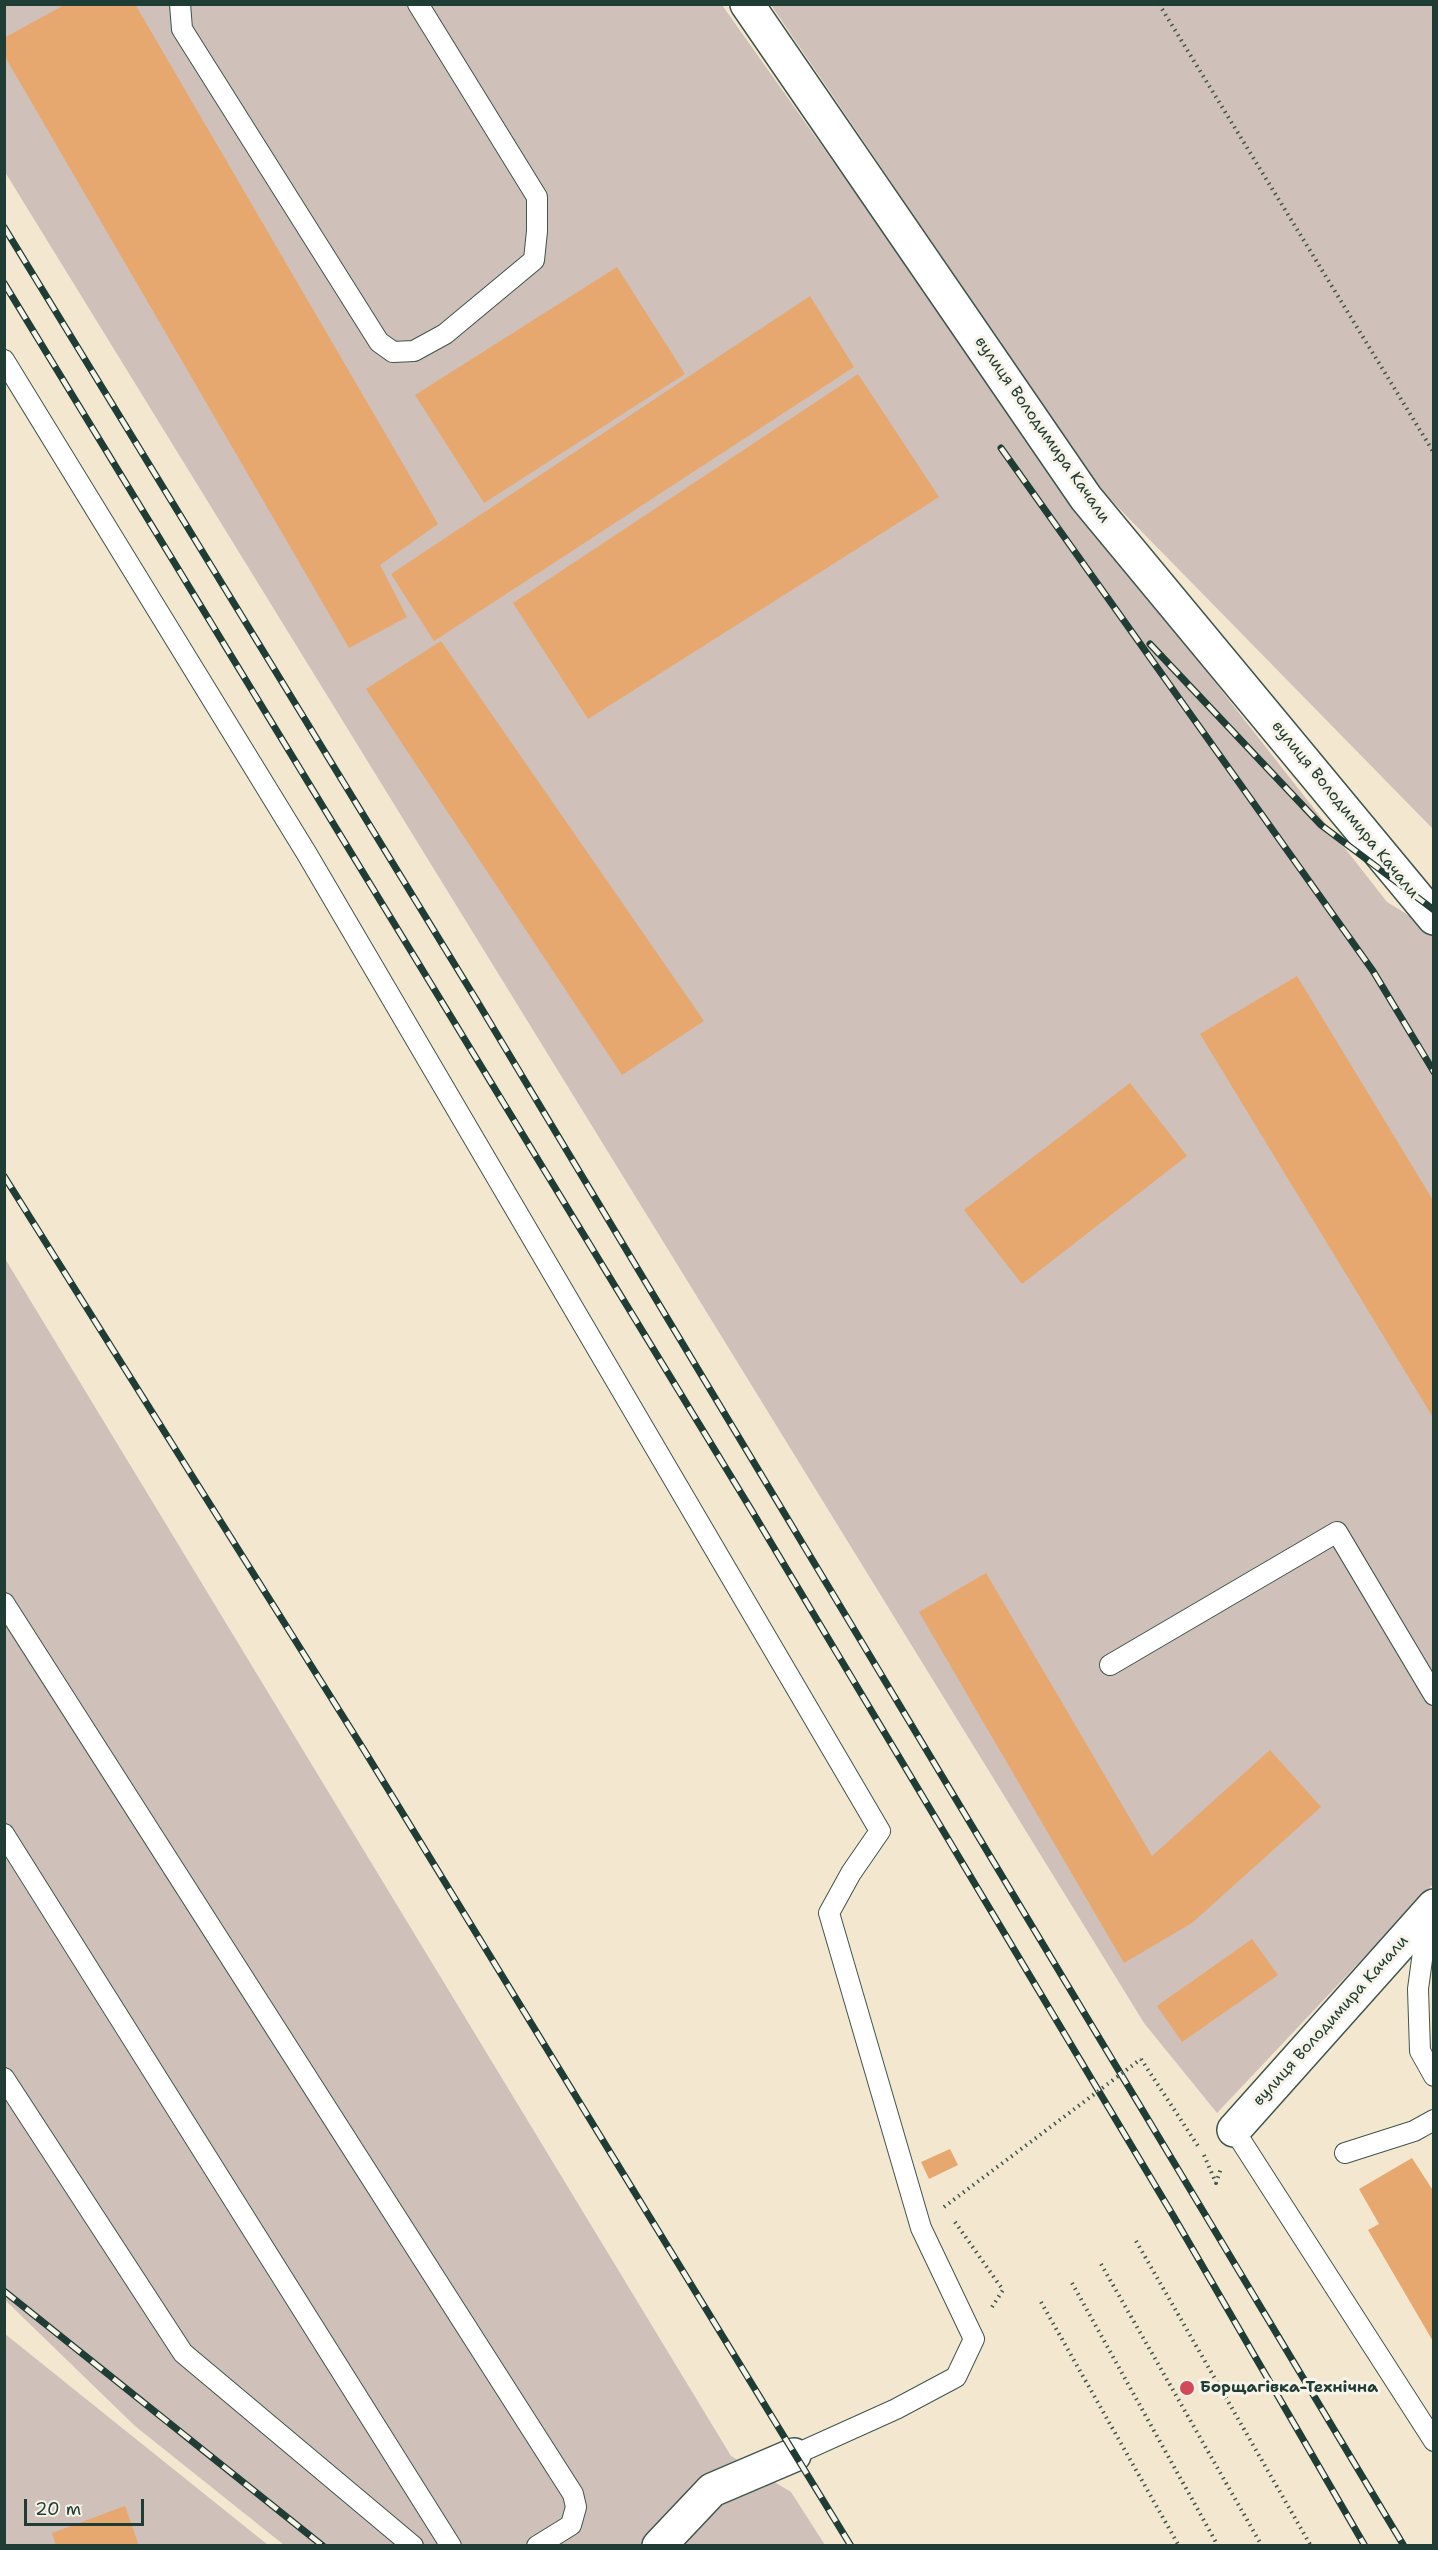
<!DOCTYPE html>
<html>
<head>
<meta charset="utf-8">
<style>
	body { margin:0 }
	#map { position:relative; width:1438px; height:2550px; overflow:hidden; background:#f3e7d0; font-family:"Shantell Sans",sans-serif }
	canvas { display:block }
	.frame { position:absolute; inset:0; border:6px solid #1f3d34; pointer-events:none }
	.scale { position:absolute; left:24px; top:2499px; width:120px; height:27px; box-sizing:border-box; border:3px solid #1f3d34; border-top:0; padding-left:8px; font-size:18px; line-height:21px; white-space:nowrap; color:#1f3d34; -webkit-text-stroke:4px #f7f3e8; paint-order:stroke }
</style>
</head>
<body>
<div id="map">
<canvas width="1438" height="2550"></canvas>
<div class="frame"></div>
<div class="scale">20 m</div>
</div>
<script>
const ctx = document.querySelector('canvas').getContext('2d');
ctx.lineJoin = 'round';
function fillPath(path, color) {
  ctx.fillStyle = color;
  ctx.fill(path, 'evenodd');
}
function toPath(rows) {
  const path = new Path2D();
  for (const r of rows) {
    path.moveTo(r[0], r[1]);
    for (let i = 2; i < r.length; i += 2) path.lineTo(r[i], r[i + 1]);
  }
  return path;
}
function strokePath(path, color, width, dash) {
  ctx.strokeStyle = color;
  ctx.lineWidth = width;
  ctx.lineCap = dash ? 'butt' : 'round';
  ctx.setLineDash(dash || []);
  ctx.stroke(path);
}
function label(font, color, halo, rows, align = 'center') {
  ctx.font = font + ' "Shantell Sans",sans-serif';
  ctx.lineWidth = 6;
  ctx.setLineDash([]);
  ctx.textBaseline = 'middle';
  ctx.strokeStyle = halo;
  ctx.fillStyle = color;
  for (const [text, x, y, turn = 0] of rows) {
    ctx.save();
    ctx.translate(x, y);
    ctx.rotate((+turn || 0) * Math.PI / 180);
    ctx.textAlign = isNaN(turn) ? turn : align;
    if (halo) ctx.strokeText(text, 0, 0);
    ctx.fillText(text, 0, 0);
    ctx.restore();
  }
}
fillPath(toPath([
	[5,5,722,5,1074,502,1387,902,1433,930,1433,1884,1217,2113,1144,2023,5,172],
	[771,5,1433,5,1433,829,1099,488],
	[4,1257,731,2456,791,2492,825,2545,284,2545,135,2426,5,2300],
	[5,2334,268,2545,5,2545]
]), '#cfc0ba');
fillPath(toPath([
	[66,4,135,4,438,524,380,565,407,617,349,648,4,55,4,38],
	[617,267,685,374,484,503,415,395],
	[810,296,854,367,434,641,391,574],
	[858,374,939,497,588,719,513,603],
	[441,641,704,1021,622,1075,366,689],
	[1297,976,1434,1202,1434,1419,1200,1034],
	[1130,1083,1187,1156,1022,1284,964,1210],
	[986,1573,1152,1856,1270,1750,1321,1807,1192,1923,1124,1963,919,1612],
	[1252,1939,1278,1975,1182,2042,1157,2006],
	[950,2149,958,2165,929,2179,921,2162],
	[1412,2158,1434,2192,1434,2343,1368,2230,1379,2224,1359,2189],
	[125,2506,139,2546,56,2546,52,2533]
]), '#e6a86f');
const service = toPath([
	[180,4,182,29,379,342,393,352,414,351,445,334,534,260,537,231,537,197,418,4],
	[4,360,307,854,880,1831,851,1873,829,1913,921,2228,974,2339,956,2377,896,2409,794,2455],
	[4,1603,573,2494,576,2507,571,2525,537,2546],
	[1110,1665,1337,1532,1434,1695],
	[4,1834,451,2546],
	[1428,1915,1418,1989,1420,2051,1434,2076],
	[4,2078,183,2353,413,2546],
	[1234,2130,1434,2441],
	[1345,2153,1414,2131,1434,2120]
]);
const minor = toPath([
	[747,4,1086,498,1434,918],
	[1234,2130,1434,1906],
	[659,2546,712,2490,794,2455]
]);
strokePath(service, '#3f564b', 22);
strokePath(minor, '#3f564b', 36);
strokePath(toPath([
	[1159,4,1434,453],
	[1141,2059,1198,2146],
	[1204,2155,1216,2183,1221,2168],
	[955,2222,1003,2290,992,2307],
	[1136,2241,1311,2546],
	[1101,2264,1262,2546],
	[1072,2283,1218,2546],
	[1041,2302,1179,2546]
]), '#3f564b', 4, [1.5, 4.5]);
strokePath(service, '#fff', 20);
strokePath(minor, '#fff', 33);
const rail = toPath([
	[4,227,477,1001,1404,2546],
	[4,283,752,1511,1174,2217,1365,2546],
	[1001,448,1373,971,1434,1072],
	[1150,644,1321,825,1434,910],
	[4,1176,364,1750,851,2546],
	[4,2291,323,2546]
]);
strokePath(rail, '#1f3d34', 7);
strokePath(rail, '#f7f3e8', 4.5, [14]);
strokePath(toPath([
	[944,2207,1141,2059]
]), '#3f564b', 4, [1.5, 4.5]);
for (const [x, y, r, color] of [
	[1187,2388,8,"#d1495b"]
]) {
  const dot = new Path2D();
  dot.arc(x, y, r, 0, 2 * Math.PI);
  ctx.fillStyle = color;
  ctx.fill(dot);
  strokePath(dot, '#f7f3e8', 2);
}
label('16px', '#1f3d34', '#f7f3e8', [
	["вулиця Володимира Качали",1042,430,55],
	["вулиця Володимира Качали",1345,810,51],
	["вулиця Володимира Качали",1331,2021,-48]
]);
label('bold 16px', '#1f3d34', '#f7f3e8', [
	["Борщагівка-Технічна",1200,2388]
], 'left');
</script>
</body>
</html>
